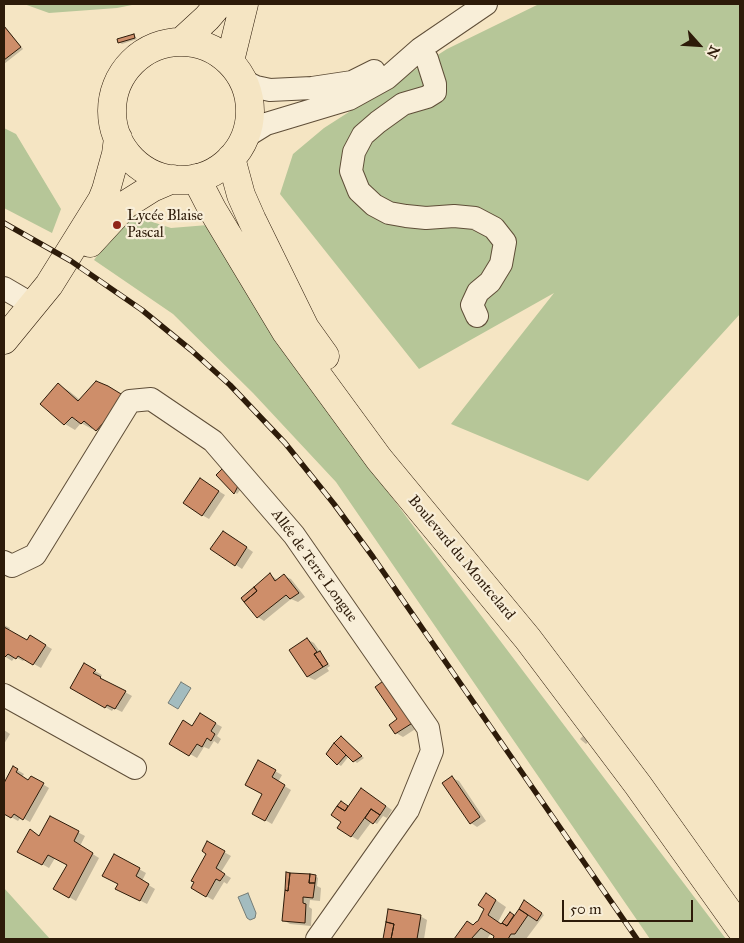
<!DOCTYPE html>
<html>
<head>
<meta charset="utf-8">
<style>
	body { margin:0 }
	#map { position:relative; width:744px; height:943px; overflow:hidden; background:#f5e5c3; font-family:"IM FELL Great Primer",serif }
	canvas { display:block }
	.frame { position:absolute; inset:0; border:5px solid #2d1b09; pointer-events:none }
	.north { position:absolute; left:674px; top:20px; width:50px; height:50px; -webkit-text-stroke:4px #f8eed8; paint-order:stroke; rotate:116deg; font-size:14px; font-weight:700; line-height:20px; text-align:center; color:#2d1b09 }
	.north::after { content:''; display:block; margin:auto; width:18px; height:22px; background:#2d1b09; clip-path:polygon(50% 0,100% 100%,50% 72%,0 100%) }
	.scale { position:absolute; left:562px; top:900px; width:131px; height:22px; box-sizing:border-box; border:2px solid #2d1b09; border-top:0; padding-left:6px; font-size:15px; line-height:18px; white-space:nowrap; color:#2d1b09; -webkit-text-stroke:4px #f8eed8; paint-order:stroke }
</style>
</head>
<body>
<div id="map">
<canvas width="744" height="943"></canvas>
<div class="frame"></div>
<div class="north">N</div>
<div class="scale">50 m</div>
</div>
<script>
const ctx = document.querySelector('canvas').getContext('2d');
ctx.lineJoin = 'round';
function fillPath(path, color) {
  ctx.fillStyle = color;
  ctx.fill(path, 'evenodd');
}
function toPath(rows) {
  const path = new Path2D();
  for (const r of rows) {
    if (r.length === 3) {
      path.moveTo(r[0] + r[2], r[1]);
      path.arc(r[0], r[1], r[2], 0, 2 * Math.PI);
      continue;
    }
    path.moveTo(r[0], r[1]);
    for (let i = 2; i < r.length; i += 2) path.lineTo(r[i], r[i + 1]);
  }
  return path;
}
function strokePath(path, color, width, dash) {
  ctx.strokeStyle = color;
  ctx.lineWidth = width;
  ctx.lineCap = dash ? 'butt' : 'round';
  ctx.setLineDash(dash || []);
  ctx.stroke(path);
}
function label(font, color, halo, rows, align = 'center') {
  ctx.font = font + ' "IM FELL Great Primer",serif';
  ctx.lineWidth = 4.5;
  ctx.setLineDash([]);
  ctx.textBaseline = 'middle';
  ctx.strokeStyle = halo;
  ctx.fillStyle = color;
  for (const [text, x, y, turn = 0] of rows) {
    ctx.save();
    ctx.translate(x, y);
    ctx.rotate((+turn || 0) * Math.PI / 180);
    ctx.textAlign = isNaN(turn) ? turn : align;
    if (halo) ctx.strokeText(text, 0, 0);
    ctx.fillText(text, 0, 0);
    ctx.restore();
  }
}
fillPath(toPath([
	[24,4,137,4,117,8,49,13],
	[539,4,740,4,740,314,588,481,451,424,554,293,419,369,280,194,293,154,324,128,447,49],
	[4,128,16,134,61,209,52,233,4,208],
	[128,214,171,228,208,225,300,373,411,523,726,939,650,939,336,482,253,393,173,314,94,260],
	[4,888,50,939,4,939]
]), '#b6c698');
const water = toPath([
	[181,682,191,688,178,709,168,703,181,682],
	[248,893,256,913,255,918,250,920,247,918,238,897,248,893]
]);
fillPath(water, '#a3bcbf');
strokePath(water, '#747c76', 1);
fillPath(toPath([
	[4,25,23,49,4,64],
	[134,35,137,39,122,44,119,42],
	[97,382,107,436,94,427,92,429,81,423,75,430,65,424,42,404,59,385,69,391,80,400],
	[222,470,241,489,237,494,218,475],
	[207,484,225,495,209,519,202,515],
	[230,536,253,552,242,569,212,549],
	[270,575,278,580,284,576,291,579,305,597,298,602,291,599,264,621,258,617],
	[4,625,10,628,8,631,27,642,31,637,52,649,41,668,25,659,23,661,15,657,12,661,4,656],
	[307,639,314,643,330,666,327,668,329,671,315,680,308,677,291,650],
	[85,665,102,675,100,678,132,696,122,712,114,708,112,711,72,688],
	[200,715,222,727,217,736,221,739,218,744,214,741,209,749,204,747,197,758,171,743,192,727],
	[398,720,420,726,403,737,396,733,391,725],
	[4,730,10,734,4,744],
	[583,736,589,741,586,744,580,739],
	[344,739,364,758,357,763,349,756,341,766,338,764,327,754],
	[259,762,282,775,278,782,291,790,272,824,253,813,264,794],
	[14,768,24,774,22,777,29,781,31,777,49,788,30,822,21,817,18,821,4,813,4,785],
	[452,778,459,781,486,821,477,827,471,823],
	[368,794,392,810,387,818,383,816,377,824,372,821,358,840,351,836,342,822,341,803,349,807],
	[51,818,85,836,80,846,99,858,76,901,55,889,68,865,55,858,49,868,19,851,40,837],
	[208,843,231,856,221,872,231,878,227,884,224,882,213,900,192,888,208,854],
	[114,855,146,873,142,881,155,889,147,904,124,892,119,884],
	[315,876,318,878,317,886,321,888,320,901,310,900,309,907,312,909,311,926,290,924,283,920],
	[487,894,506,907,498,922,502,925,507,927,508,925,504,922,510,913,515,916,525,902,544,915,526,939,493,939,495,936,491,933,487,939,455,939,467,922,474,926,479,922,486,908],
	[389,911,420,916,427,920,424,939,385,939]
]), '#0003');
const building = toPath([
	[4,26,21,47,4,60,4,26],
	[134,34,135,38,118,43,117,39,134,34],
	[96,381,108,386,126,397,96,431,84,421,81,424,72,417,64,425,40,404,58,383,78,401,96,381],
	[222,469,238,486,234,494,216,475,222,469],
	[200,478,219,491,202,516,183,503,200,478],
	[223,531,247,547,235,566,210,549,223,531],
	[270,573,275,581,284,574,299,593,290,599,286,595,257,618,244,602,257,591,254,587,270,573],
	[254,587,257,591,244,602,241,598,254,587],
	[4,627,27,640,30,635,46,645,33,665,18,656,16,659,8,654,4,658,4,627],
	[307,638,317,652,314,654,323,667,307,677,289,650,307,638],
	[320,651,328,664,323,667,314,654,320,651],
	[84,663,96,670,93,673,101,677,100,678,126,691,115,709,107,705,105,708,70,688,84,663],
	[386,679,414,722,395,734,389,725,397,719,375,687,386,679],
	[200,713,216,723,211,731,215,734,211,741,207,738,202,747,197,744,189,756,169,744,183,720,192,726,200,713],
	[341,736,362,756,353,762,334,743,341,736],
	[334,743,346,755,337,765,326,754,334,743],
	[258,760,276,770,272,777,285,785,265,821,252,814,262,794,245,785,258,760],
	[13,766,18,769,16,772,28,780,31,776,44,783,23,820,14,814,11,818,4,814,4,783,13,766],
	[452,776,480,817,470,824,442,783,452,776],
	[361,788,386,806,380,815,371,809,351,837,337,828,341,822,331,815,337,806,345,811,361,788],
	[341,801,348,806,345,811,337,806,341,801],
	[371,809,380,815,373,824,365,818,371,809],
	[50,816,79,831,74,841,93,853,69,898,53,889,67,865,48,855,42,865,17,852,30,829,39,836,50,816],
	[207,841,225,851,216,868,225,874,220,881,216,879,206,897,191,888,194,882,191,881,206,854,202,851,207,841],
	[114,854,140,868,136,876,149,884,140,901,115,889,118,884,102,876,114,854],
	[286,872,290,873,288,891,285,890,286,872],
	[290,873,310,874,309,883,315,883,313,898,303,897,303,903,306,904,305,923,282,921,285,890,288,891,290,873],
	[310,874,316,875,315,883,309,883,310,874],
	[486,893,496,900,488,915,501,924,502,923,507,926,519,909,528,915,515,934,511,934,508,939,493,939,494,936,481,928,471,939,454,939,467,921,473,925,476,922,478,921,484,909,478,905,486,893],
	[524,900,542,913,537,921,519,909,524,900],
	[388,909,421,915,417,939,391,939,394,924,386,922,388,909],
	[510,912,514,915,507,926,502,923,510,912],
	[386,922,394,924,391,939,383,939,386,922]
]);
fillPath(building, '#ce8e6a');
strokePath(building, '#2d1b09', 1);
const minor = toPath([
	[420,49,427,59,435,84,435,92,427,97,403,104,378,122,363,135,354,152,351,171,359,191,374,205,389,213,406,216,426,218,454,216,475,218,494,228,505,242,501,264,490,282,478,292,472,305,477,316],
	[244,81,256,87,270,90,312,88,352,82,374,71],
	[245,137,266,124,349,99,387,78,420,49,486,4],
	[4,288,33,305],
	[4,562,12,566,35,555,130,401,151,399,213,441,294,535,428,728,432,751,408,810,317,939],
	[4,695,135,768]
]);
const major = toPath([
	[182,41,207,18,219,4],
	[181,111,69],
	[230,61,244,4],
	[231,158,241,195,252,220,305,328,325,356],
	[196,178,212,209,286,332,379,459,528,639,638,785,740,928],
	[90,243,125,205,152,188,173,179],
	[4,340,49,285,102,200,106,190,116,154,118,138]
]);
strokePath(minor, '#5f4e38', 24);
strokePath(major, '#2d1b09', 29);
strokePath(minor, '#f8eed8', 22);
strokePath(major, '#f5e5c3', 28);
const rail = toPath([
	[4,223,71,261,142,310,191,350,230,385,285,443,334,504,373,557,637,939]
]);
strokePath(rail, '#2d1b09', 5.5);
strokePath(rail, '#f8eed8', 4, [11]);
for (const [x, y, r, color] of [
	[117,225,5,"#8f2418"]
]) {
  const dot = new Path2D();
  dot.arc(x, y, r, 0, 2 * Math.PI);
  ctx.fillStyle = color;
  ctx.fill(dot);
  strokePath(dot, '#f8eed8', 2);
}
label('15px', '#2d1b09', '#f8eed8', [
	["Lycée Blaise",127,216],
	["Pascal",127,233]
], 'left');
label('15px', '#2d1b09', '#f8eed8', [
	["Boulevard du Montcelard",461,558,50],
	["Allée de Terre Longue",314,566,54]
]);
</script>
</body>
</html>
